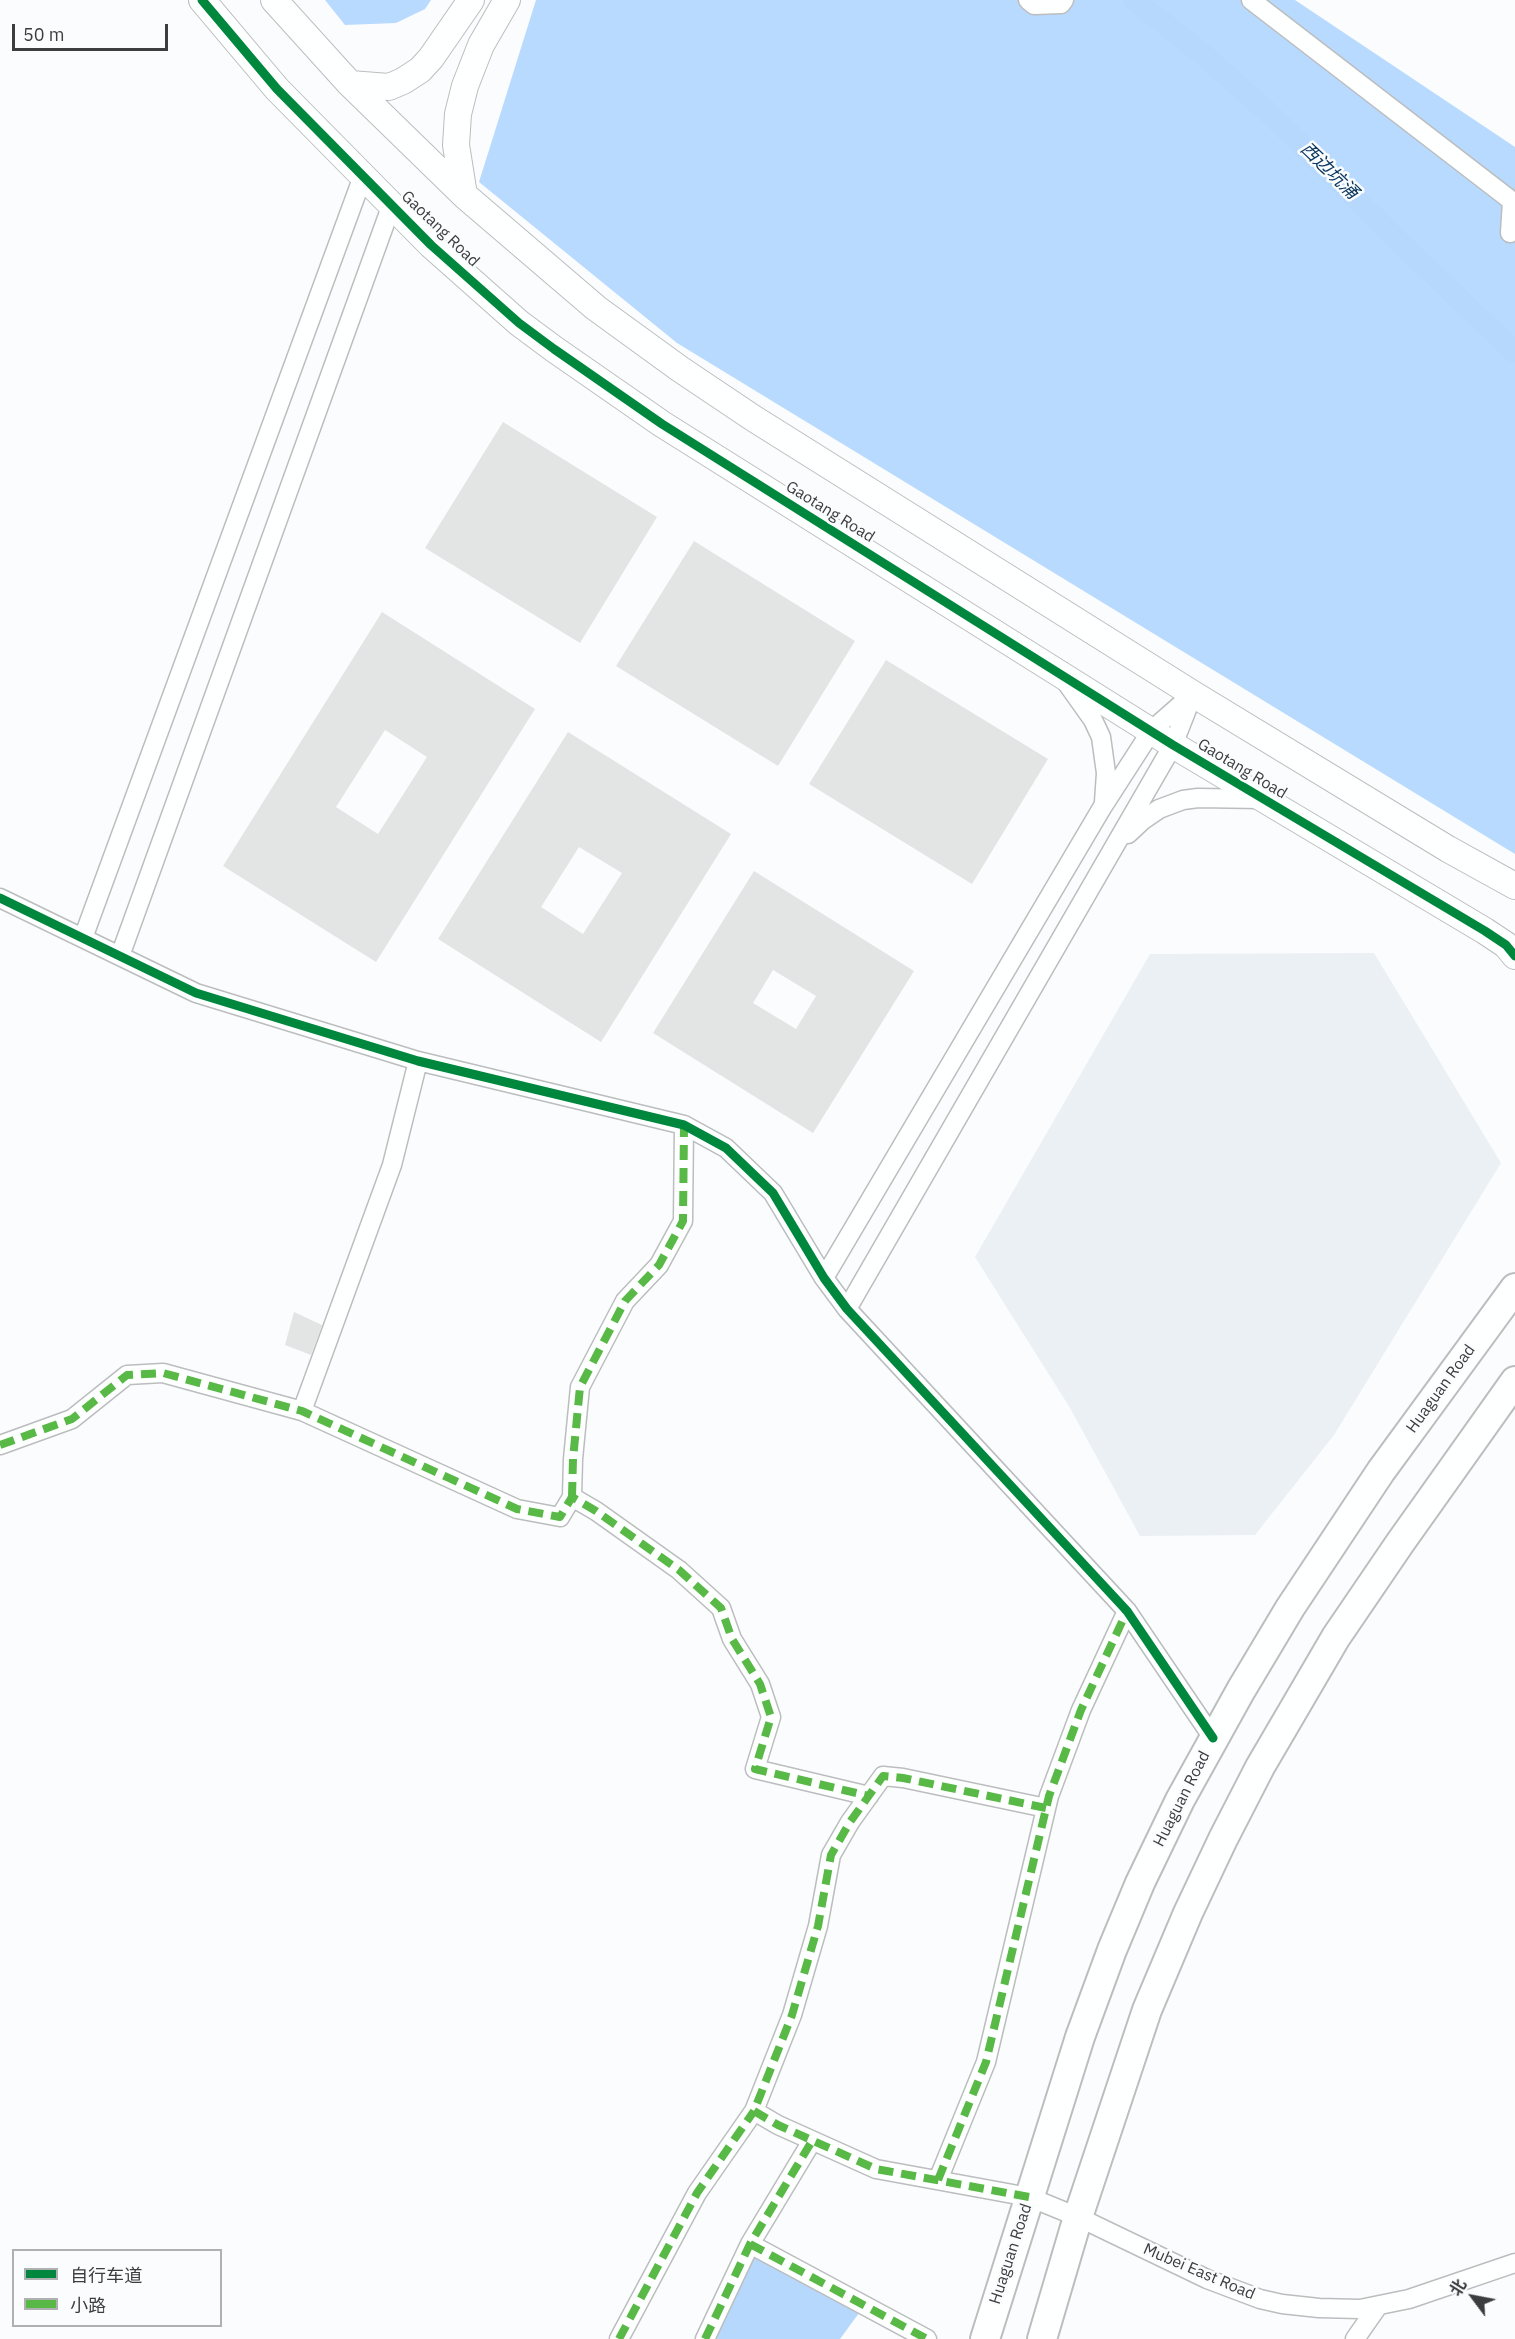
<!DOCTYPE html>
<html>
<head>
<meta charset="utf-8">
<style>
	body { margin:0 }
	#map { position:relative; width:1515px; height:2339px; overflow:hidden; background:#fbfcfd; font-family:"IBM Plex Sans","Noto Sans SC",sans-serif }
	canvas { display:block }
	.legend { position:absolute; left:12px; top:2249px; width:210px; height:78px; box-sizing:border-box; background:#fafcfe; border:2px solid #aeb0b1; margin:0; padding:8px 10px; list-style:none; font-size:18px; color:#3b3d3e }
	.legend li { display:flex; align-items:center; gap:12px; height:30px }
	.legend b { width:30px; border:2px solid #aeb0b1 }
	.north { position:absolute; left:1443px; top:2267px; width:60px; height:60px; -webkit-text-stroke:4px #fafcfe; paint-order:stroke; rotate:302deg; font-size:16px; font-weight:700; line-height:24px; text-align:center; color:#3b3d3e }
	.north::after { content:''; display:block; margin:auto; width:21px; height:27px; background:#3b3d3e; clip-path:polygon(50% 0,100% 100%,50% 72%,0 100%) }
	.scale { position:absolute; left:12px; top:24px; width:156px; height:27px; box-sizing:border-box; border:3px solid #3b3d3e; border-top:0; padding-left:8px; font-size:18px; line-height:21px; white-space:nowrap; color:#3b3d3e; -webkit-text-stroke:4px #fafcfe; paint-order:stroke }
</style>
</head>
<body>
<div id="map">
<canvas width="1515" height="2339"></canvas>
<ul class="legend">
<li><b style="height:8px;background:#00873e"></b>自行车道</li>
<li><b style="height:8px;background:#58b947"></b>小路</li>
</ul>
<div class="north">北</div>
<div class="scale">50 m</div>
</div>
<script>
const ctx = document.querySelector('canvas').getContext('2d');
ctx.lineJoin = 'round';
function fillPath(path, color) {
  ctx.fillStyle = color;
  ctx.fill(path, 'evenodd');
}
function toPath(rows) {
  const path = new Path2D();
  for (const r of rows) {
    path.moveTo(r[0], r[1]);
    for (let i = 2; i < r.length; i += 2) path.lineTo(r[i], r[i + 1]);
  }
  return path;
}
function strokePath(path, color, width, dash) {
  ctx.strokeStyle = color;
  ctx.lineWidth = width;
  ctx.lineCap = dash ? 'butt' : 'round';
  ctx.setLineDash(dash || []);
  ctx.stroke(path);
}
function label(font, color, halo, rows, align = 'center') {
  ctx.font = font + ' "IBM Plex Sans","Noto Sans SC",sans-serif';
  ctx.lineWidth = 5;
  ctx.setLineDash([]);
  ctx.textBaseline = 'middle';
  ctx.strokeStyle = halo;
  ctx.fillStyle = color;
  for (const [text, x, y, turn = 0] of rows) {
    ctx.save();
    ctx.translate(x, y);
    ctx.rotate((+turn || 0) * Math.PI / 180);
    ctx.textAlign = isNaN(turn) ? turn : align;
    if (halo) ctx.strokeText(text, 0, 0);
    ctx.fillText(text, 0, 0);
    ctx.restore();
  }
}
fillPath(toPath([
	[1374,953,1501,1163,1334,1435,1255,1535,1140,1536,1070,1408,975,1257,1150,954]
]), '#ebf0f5');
fillPath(toPath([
	[325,0,431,0,425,9,396,23,345,25],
	[536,0,1295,0,1515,147,1515,854,677,343,479,182]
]), '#b8dafe');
fillPath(toPath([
	[753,2254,859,2313,840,2339,714,2339]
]), '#b6d8fc');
strokePath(toPath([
	[1134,0,1199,51,1268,112,1396,239,1515,352]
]), '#b6d8fc', 22);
fillPath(toPath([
	[503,422,657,517,580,643,425,548],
	[694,541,855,641,778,766,616,666],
	[382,612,535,709,376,962,223,866],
	[385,730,427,757,378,834,336,807],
	[886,660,1048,759,972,884,809,784],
	[568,732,731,834,601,1042,438,939],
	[579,847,622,873,583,934,541,907],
	[754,871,914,971,813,1133,653,1033],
	[773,970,816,996,796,1029,753,1003],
	[294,1312,322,1325,311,1355,285,1345]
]), '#e3e5e5');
const street = toPath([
	[1028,0,1034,5,1061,4,1064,0],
	[1251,0,1512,201,1510,233],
	[1066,682,1093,720,1101,737,1106,773,1104,802],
	[1128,834,1143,820,1159,809,1183,800,1198,798,1261,799],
	[0,898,196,993,418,1061,684,1125,726,1148,773,1193,824,1278,847,1309,1127,1611,1213,1738],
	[83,938,363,176],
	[120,956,392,204],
	[824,1278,1103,806,1152,730,1193,694,1173,745,847,1309],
	[302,1411,392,1165,418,1061],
	[0,1445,72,1419,127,1375,163,1373,302,1411,517,1509,560,1517,572,1497,596,1511,679,1570,721,1608,732,1639,760,1684,771,1717,755,1769,869,1796],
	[572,1497,573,1459,580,1387,625,1301,659,1265,683,1221,684,1125],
	[1046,1808,903,1778,883,1776,850,1822,831,1855,818,1926,792,2015,754,2111,778,2125,876,2169,1029,2197,1078,2217,1207,2279,1260,2299,1282,2304,1319,2308,1360,2309,1409,2299,1515,2263],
	[938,2180,986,2062,1049,1796,1081,1710,1127,1611],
	[750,2244,927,2339],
	[619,2339,697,2193,754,2111],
	[705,2339,750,2244,812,2141],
	[1355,2339,1378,2306]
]);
const secondary = toPath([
	[202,0,277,89,431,245,519,323,554,349,662,424,1173,745,1485,931,1506,945,1515,956],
	[274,0,350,84,464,195,596,308,680,369,753,418,1193,694,1448,849,1515,886],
	[350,84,389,87,403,81,420,70,431,58,471,0],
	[464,195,456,145,458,114,465,86,481,45,507,0]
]);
const primary = toPath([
	[985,2339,1080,2037,1112,1950,1140,1883,1180,1800,1241,1690,1290,1608,1381,1471,1515,1288],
	[1042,2339,1078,2217,1147,2010,1188,1913,1223,1839,1260,1767,1336,1637,1400,1543,1515,1381]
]);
strokePath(street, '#bcbdbf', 21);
strokePath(secondary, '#bcbdbf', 28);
strokePath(primary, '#bcbdbf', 32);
strokePath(street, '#feffff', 18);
strokePath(secondary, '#feffff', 26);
strokePath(primary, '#feffff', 28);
strokePath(toPath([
	[0,1445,72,1419,127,1375,163,1373,302,1411,517,1509,560,1517,572,1497,596,1511,679,1570,721,1608,732,1639,760,1684,771,1717,755,1769,869,1796],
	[572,1497,573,1459,580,1387,625,1301,659,1265,683,1221,684,1125],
	[938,2180,986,2062,1049,1796,1081,1710,1127,1611],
	[1029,2197,876,2169,778,2125,754,2111,792,2015,818,1926,831,1855,850,1822,883,1776,903,1778,1046,1808],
	[750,2244,927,2339],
	[619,2339,697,2193,754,2111],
	[705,2339,750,2244,812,2141]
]), '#58b947', 8, [15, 8]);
strokePath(toPath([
	[202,0,277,89,431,245,519,323,554,349,662,424,1173,745,1485,931,1506,945,1515,956],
	[0,898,196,993,418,1061,684,1125,726,1148,773,1193,824,1278,847,1309,1127,1611,1213,1738]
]), '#00873e', 9);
label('16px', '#3b3d3e', '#fafcfe', [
	["Gaotang Road",440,229,44],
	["Gaotang Road",830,512,32],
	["Gaotang Road",1242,769,31],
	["Huaguan Road",1441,1389,-54],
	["Huaguan Road",1182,1799,-63],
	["Huaguan Road",1011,2254,-72],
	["Mubei East Road",1199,2272,23]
]);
label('italic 18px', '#0e3961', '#fafcfe', [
	["西边坑涌",1329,171,44]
]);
</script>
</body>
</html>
